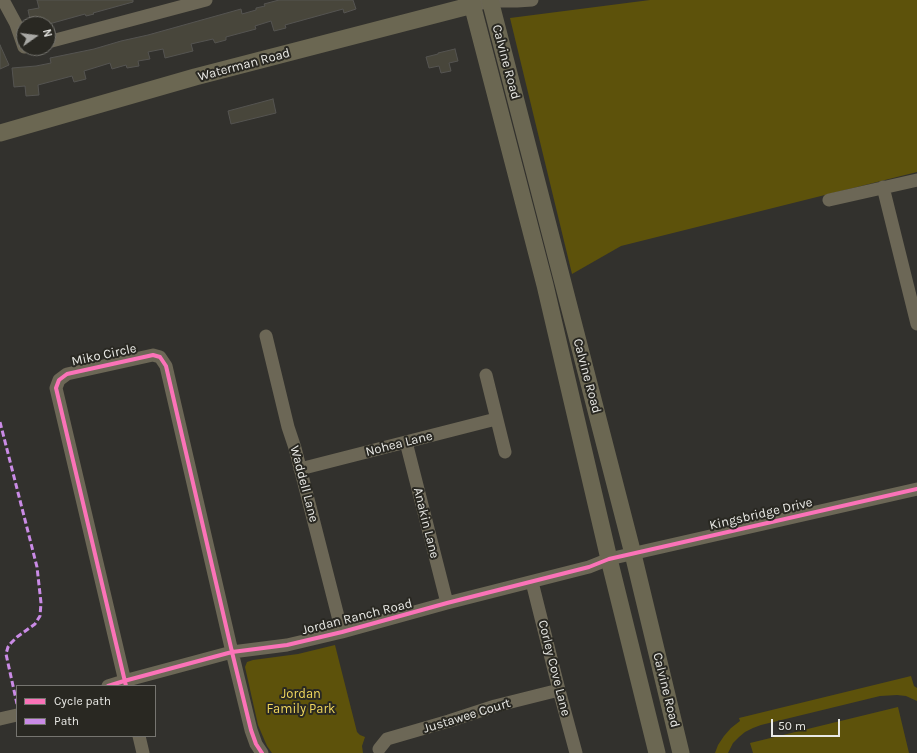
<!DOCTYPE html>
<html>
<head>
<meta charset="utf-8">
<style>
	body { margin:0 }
	#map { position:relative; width:917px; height:753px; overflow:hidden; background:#32312d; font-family:Karla,sans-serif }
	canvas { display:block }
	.legend { position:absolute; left:16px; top:685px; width:140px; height:52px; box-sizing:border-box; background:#292822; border:1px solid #767570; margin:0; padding:5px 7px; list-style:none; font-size:12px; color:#e9e9e5 }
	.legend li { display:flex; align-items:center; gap:8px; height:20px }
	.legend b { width:20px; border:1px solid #767570 }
	.north { position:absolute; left:16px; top:16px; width:40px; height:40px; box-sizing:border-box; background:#292822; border:1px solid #767570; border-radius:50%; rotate:76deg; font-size:11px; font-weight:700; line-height:16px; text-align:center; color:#e9e9e5 }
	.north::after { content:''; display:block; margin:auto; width:14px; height:18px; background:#a9a9a5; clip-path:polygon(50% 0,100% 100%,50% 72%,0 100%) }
	.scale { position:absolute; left:771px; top:719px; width:69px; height:18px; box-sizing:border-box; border:2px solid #e9e9e5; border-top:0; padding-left:5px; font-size:12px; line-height:14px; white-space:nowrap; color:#e9e9e5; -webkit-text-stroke:3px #292822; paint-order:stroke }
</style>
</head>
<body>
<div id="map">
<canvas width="917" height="753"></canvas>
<ul class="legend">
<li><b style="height:5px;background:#fb73b8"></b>Cycle path</li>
<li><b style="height:5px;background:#ca8be6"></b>Path</li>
</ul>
<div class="north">N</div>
<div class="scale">50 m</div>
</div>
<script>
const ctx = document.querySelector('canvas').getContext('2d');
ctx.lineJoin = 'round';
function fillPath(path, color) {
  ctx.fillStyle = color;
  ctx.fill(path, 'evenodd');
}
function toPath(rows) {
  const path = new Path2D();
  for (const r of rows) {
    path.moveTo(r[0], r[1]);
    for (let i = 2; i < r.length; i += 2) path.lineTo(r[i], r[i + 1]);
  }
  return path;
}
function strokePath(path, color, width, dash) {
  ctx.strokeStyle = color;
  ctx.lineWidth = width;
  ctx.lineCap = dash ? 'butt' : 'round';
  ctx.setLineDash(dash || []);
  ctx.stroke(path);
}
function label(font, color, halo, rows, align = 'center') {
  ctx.font = font + ' Karla,sans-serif';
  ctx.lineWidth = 4;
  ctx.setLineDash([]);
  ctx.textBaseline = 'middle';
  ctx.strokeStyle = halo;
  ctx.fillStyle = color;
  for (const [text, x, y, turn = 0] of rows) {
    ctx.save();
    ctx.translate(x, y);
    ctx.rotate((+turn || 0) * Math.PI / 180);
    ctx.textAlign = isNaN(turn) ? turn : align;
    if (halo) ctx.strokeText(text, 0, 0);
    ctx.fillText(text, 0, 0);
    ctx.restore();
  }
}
fillPath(toPath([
	[650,0,917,0,917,172,621,246,572,274,510,18],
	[335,645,357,732,360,735,365,737,362,746,363,753,272,753,267,746,258,725,245,667,247,662,253,660,298,654],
	[911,676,914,686,917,688,917,701,906,696,897,695,880,696,761,725,753,728,745,732,739,737,733,743,728,753,715,753,718,745,724,736,731,728,740,721,739,718],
	[898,707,909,753,753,753,750,743]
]), '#5d520b');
const building = toPath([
	[37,0,133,0,133,2,93,13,94,14,86,16,85,14,49,24,31,24,28,10,39,8,37,0],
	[279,0,353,0,356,9,344,13,343,9,285,25,286,28,274,31,271,21,255,26,256,29,226,37,226,40,215,43,213,39,191,44,193,51,165,58,163,49,148,52,150,59,138,61,139,66,127,68,126,65,112,69,110,63,84,71,86,79,74,82,72,76,38,85,39,95,26,96,25,86,14,87,12,68,36,66,51,63,50,58,94,49,121,41,148,35,241,9,242,14,256,10,256,8,265,6,264,4,279,0],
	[0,45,9,65,0,69,0,45],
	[455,49,458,61,449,63,451,71,441,73,439,66,429,68,426,57,438,54,438,53,455,49],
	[273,99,276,113,231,124,228,111,273,99]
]);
fillPath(building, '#48463b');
strokePath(building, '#555451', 1);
strokePath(toPath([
	[3,0,16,24,24,47],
	[482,3,490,1,517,1,532,0],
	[48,42,206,0],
	[883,187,917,324],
	[829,200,917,180],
	[266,336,288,427,295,448,342,632],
	[486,375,505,452],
	[406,442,447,603],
	[300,469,496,419],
	[532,582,559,690,576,753],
	[108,686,124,681,232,652,287,645,342,632,447,603,589,567,609,559,917,489],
	[126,686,56,388,59,380,67,374,153,355,160,357,166,366,232,652,251,730,256,744,262,753],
	[0,719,17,715],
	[139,736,143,753],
	[379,749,387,739,449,721,495,706,559,690]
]), '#6c6756', 13);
strokePath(toPath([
	[471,0,545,285,609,559,657,753],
	[490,0,633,554,681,753],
	[0,133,195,77,473,5]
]), '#6b6752', 17);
strokePath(toPath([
	[0,422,37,567,41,603,40,616,35,624,17,637,11,643,8,647,6,654,17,704]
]), '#ca8be6', 3, [6, 3]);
strokePath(toPath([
	[108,686,124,681,232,652,287,645,342,632,447,603,589,567,609,559,917,489],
	[126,686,56,388,59,380,67,374,153,355,160,357,166,366,232,652,251,730,256,744,262,753]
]), '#fb73b8', 4);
label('13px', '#e9e9e5', '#292822', [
	["Calvine Road",506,62,75],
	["Waterman Road",244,65,-15],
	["Miko Circle",104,355,-12],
	["Calvine Road",587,376,75],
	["Nohea Lane",399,444,-14],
	["Waddell Lane",304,484,75],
	["Kingsbridge Drive",761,514,-13],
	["Anakin Lane",426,523,76],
	["Jordan Ranch Road",357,617,-14],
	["Corley Cove Lane",554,668,76],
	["Calvine Road",666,690,76],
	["Justawee Court",467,716,-17]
]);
label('13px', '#f0d75d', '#292822', [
	["Jordan",301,694],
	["Family Park",301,709]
]);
</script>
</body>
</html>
